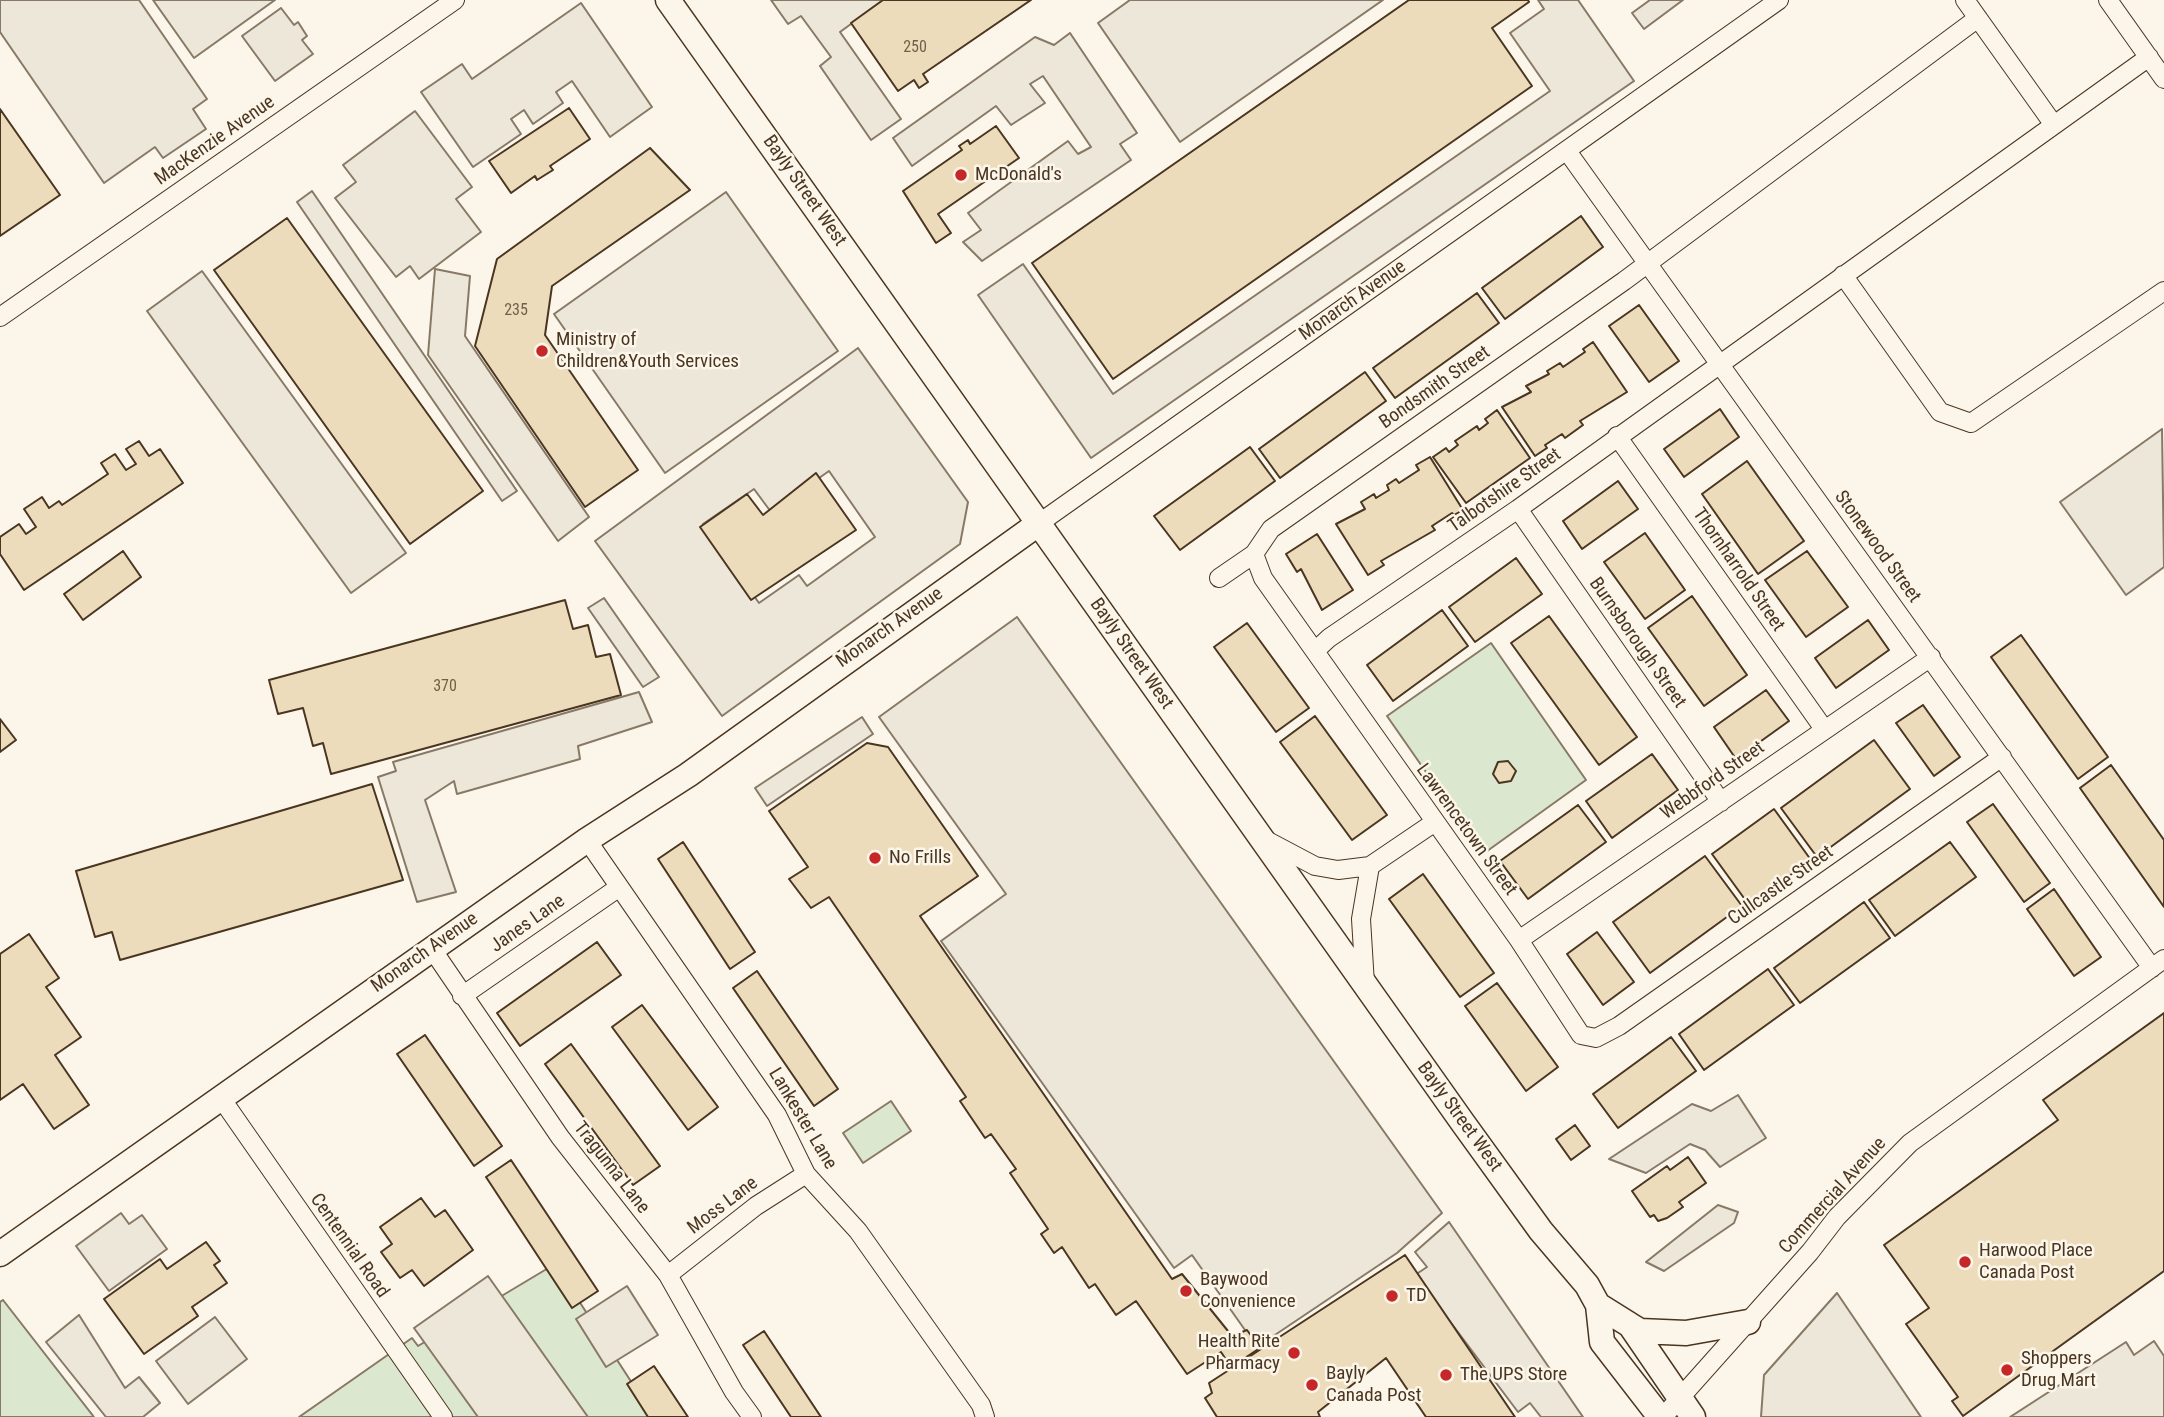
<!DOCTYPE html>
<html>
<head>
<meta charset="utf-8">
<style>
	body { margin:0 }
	canvas { display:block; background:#fbf6e9 }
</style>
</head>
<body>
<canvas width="2164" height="1417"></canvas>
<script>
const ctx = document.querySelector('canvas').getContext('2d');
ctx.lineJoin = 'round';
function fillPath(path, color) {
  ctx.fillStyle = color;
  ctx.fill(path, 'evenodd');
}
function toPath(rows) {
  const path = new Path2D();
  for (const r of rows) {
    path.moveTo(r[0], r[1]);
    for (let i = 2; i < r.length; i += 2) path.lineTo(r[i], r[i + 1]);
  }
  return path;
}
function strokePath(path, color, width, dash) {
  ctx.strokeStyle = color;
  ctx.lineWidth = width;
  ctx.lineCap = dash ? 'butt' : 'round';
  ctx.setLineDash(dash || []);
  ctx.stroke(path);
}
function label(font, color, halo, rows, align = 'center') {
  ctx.font = font + ' "Roboto Condensed",sans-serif';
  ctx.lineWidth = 5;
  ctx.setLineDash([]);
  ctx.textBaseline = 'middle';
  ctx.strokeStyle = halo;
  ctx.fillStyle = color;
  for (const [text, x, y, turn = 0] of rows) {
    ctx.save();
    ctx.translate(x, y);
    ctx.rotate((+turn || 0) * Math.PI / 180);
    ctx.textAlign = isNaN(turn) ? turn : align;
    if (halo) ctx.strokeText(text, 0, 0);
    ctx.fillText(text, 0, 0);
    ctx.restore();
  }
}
const green = toPath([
	[1491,643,1586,780,1483,854,1387,716,1491,643],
	[891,1101,911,1131,863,1163,843,1133,891,1101],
	[555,1264,654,1417,299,1417,412,1338,418,1346,555,1264],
	[3,1300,94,1417,0,1417,0,1302,3,1300]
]);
fillPath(green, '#dce7d0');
strokePath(green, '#887966', 2);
const parking = toPath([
	[0,0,139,0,207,99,193,109,206,129,163,158,155,147,104,183,0,32,0,0],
	[153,0,275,0,194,58,153,0],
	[771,0,884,0,840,32,901,119,871,140,820,66,831,57,801,16,788,24,771,0],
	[1130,0,1383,0,1180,142,1098,23,1130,0],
	[1538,0,1578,0,1634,81,1091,458,978,295,1023,264,1113,394,1550,91,1510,33,1544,9,1538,0],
	[1650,0,1683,0,1644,29,1632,13,1650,0],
	[581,3,652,107,610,137,572,81,556,92,563,103,533,124,524,110,511,119,521,134,473,167,421,92,462,64,472,79,581,3],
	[281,8,294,25,298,22,307,36,302,40,313,54,275,81,242,36,281,8],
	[1070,33,1137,133,1120,144,1131,160,982,261,963,242,981,230,968,213,1068,141,1078,154,1091,147,1043,76,1030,84,1045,103,1011,125,996,106,912,166,893,138,1035,37,1054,45,1070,33],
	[415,111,472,187,456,199,481,232,419,279,410,266,396,277,335,198,356,182,343,165,415,111],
	[312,191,517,491,502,501,297,202,312,191],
	[726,192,838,351,665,473,554,314,726,192],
	[435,269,470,276,465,336,589,517,558,541,428,355,435,269],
	[202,271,406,553,351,593,147,311,202,271],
	[858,348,968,502,960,544,722,716,595,541,858,348],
	[829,471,875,537,807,586,799,575,759,603,703,524,754,489,771,512,829,471],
	[2162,429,2164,567,2126,595,2060,502,2162,429],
	[604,598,659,677,643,687,588,608,604,598],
	[1017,617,1442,1213,1397,1253,1257,1347,1192,1255,1174,1268,941,941,1006,894,879,717,1017,617],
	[639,692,652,722,578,746,580,759,457,794,454,781,425,800,456,892,417,902,378,777,396,771,393,762,639,692],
	[862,717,873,734,767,806,755,788,862,717],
	[1738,1095,1766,1138,1720,1167,1705,1150,1690,1144,1646,1173,1609,1159,1692,1104,1711,1111,1738,1095],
	[1718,1205,1738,1212,1734,1223,1664,1271,1646,1262,1718,1205],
	[121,1213,129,1224,142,1215,167,1249,109,1291,76,1246,121,1213],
	[1449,1222,1583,1417,1541,1417,1530,1403,1518,1412,1415,1275,1427,1267,1415,1252,1449,1222],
	[488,1276,588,1417,478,1417,414,1328,488,1276],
	[627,1286,658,1335,606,1367,576,1319,627,1286],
	[1837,1293,1921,1417,1761,1417,1764,1375,1837,1293],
	[79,1315,125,1388,139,1377,160,1403,143,1417,106,1417,46,1342,79,1315],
	[215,1317,247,1359,188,1404,156,1361,215,1317],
	[2154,1341,2164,1356,2164,1417,2010,1417,2126,1342,2134,1355,2154,1341]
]);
fillPath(parking, '#ede7d9');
strokePath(parking, '#887966', 2);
const building = toPath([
	[883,0,1031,0,923,74,928,82,919,88,914,80,898,91,851,23,883,0],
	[1409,0,1528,0,1529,2,1492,28,1532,86,1113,379,1032,263,1409,0],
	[569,108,590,139,550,166,553,170,537,180,535,176,511,193,489,161,569,108],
	[0,109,60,195,0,236,0,109],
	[996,126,1019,158,938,214,951,233,936,243,903,191,962,150,959,146,968,140,970,144,996,126],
	[650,148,690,190,552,286,545,335,638,470,585,507,475,346,497,259,650,148],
	[1581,216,1603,247,1505,319,1482,288,1581,216],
	[287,218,483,491,410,544,214,270,287,218],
	[1477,293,1499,323,1395,398,1373,368,1477,293],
	[1639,305,1679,361,1649,382,1609,326,1639,305],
	[1593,342,1627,392,1580,421,1583,425,1565,438,1562,434,1545,445,1547,448,1535,456,1502,407,1531,392,1526,386,1549,374,1547,371,1560,363,1563,367,1585,352,1583,349,1593,342],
	[1365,372,1386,401,1280,478,1259,449,1365,372],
	[1720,409,1739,437,1684,477,1664,449,1720,409],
	[1497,410,1530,458,1466,503,1433,457,1446,448,1449,452,1458,445,1455,441,1477,426,1479,430,1488,423,1485,419,1497,410],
	[139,441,149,456,160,449,183,483,24,590,0,554,0,537,19,524,26,534,36,527,24,509,42,497,49,508,59,501,62,505,108,474,101,463,115,454,126,470,136,464,126,449,139,441],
	[1250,447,1275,481,1180,550,1154,516,1250,447],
	[1430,457,1463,510,1454,515,1452,513,1432,526,1435,530,1381,561,1384,565,1368,575,1336,524,1365,509,1361,502,1374,494,1376,498,1389,490,1387,485,1396,479,1399,483,1419,470,1416,465,1430,457],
	[1747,461,1804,541,1758,574,1702,494,1747,461],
	[816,473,856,530,751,600,700,527,747,494,763,515,816,473],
	[1618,481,1638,509,1582,549,1563,521,1618,481],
	[1645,533,1685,590,1645,619,1604,562,1645,533],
	[1317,534,1353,590,1322,610,1301,569,1297,572,1286,554,1317,534],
	[123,551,141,577,83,620,64,594,123,551],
	[1807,551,1848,607,1806,637,1765,580,1807,551],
	[1516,558,1542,594,1475,642,1449,607,1516,558],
	[1692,596,1747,675,1704,706,1648,628,1692,596],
	[565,600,573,629,588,625,596,657,610,654,621,695,331,774,323,743,313,746,303,708,278,714,269,680,565,600],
	[1442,610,1468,646,1393,701,1367,665,1442,610],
	[1549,616,1637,737,1599,765,1511,643,1549,616],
	[1868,620,1889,650,1836,688,1815,658,1868,620],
	[1247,623,1309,708,1276,732,1214,647,1247,623],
	[2021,635,2108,757,2078,779,1991,657,2021,635],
	[1766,690,1789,721,1736,759,1714,727,1766,690],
	[1923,705,1960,757,1934,776,1896,723,1923,705],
	[1315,716,1387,815,1352,840,1280,742,1315,716],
	[0,719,16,740,0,752,0,719],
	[1874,740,1910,789,1817,857,1781,808,1874,740],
	[867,743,888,747,978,876,920,916,1172,1279,1182,1274,1232,1336,1247,1330,1260,1348,1231,1367,1221,1352,1187,1374,1136,1301,1116,1315,1095,1284,1089,1288,1062,1247,1054,1253,1041,1234,1048,1229,1010,1173,1016,1169,991,1134,985,1138,960,1101,966,1097,829,897,811,908,789,879,808,867,769,811,867,743],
	[1652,754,1678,790,1612,838,1586,801,1652,754],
	[1508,761,1516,771,1511,781,1499,783,1493,774,1498,762,1508,761],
	[2111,765,2164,840,2164,907,2080,788,2111,765],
	[372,784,403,880,120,960,112,932,95,937,76,871,372,784],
	[1993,804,2050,883,2024,902,1967,822,1993,804],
	[1578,805,1606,842,1528,899,1500,861,1578,805],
	[1774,809,1811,860,1749,905,1712,854,1774,809],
	[683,842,755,952,730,969,658,859,683,842],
	[1950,842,1976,877,1895,936,1869,900,1950,842],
	[1705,856,1742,906,1650,973,1613,922,1705,856],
	[1423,874,1494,973,1460,997,1389,899,1423,874],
	[2054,889,2101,957,2074,976,2027,909,2054,889],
	[1864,902,1890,938,1800,1003,1774,968,1864,902],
	[1597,932,1634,982,1603,1005,1567,954,1597,932],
	[29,934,59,978,46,987,81,1037,55,1055,89,1105,54,1129,23,1084,0,1100,0,954,29,934],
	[597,942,621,975,520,1046,497,1013,597,942],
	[1768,969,1794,1005,1704,1070,1679,1034,1768,969],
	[757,971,838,1089,814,1106,733,988,757,971],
	[1497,983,1558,1067,1526,1091,1465,1006,1497,983],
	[642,1005,718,1107,688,1130,612,1027,642,1005],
	[2164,1013,2164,1271,1963,1416,1952,1401,1958,1397,1906,1324,1929,1308,1884,1245,2058,1120,2043,1100,2164,1013],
	[425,1035,502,1146,474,1166,397,1054,425,1035],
	[1671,1037,1696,1071,1618,1128,1593,1094,1671,1037],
	[571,1044,660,1166,633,1185,545,1064,571,1044],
	[1575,1125,1590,1146,1571,1160,1556,1139,1575,1125],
	[1688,1157,1706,1183,1679,1202,1683,1207,1667,1218,1658,1221,1654,1215,1650,1217,1632,1191,1667,1166,1670,1170,1688,1157],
	[511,1160,598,1291,572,1308,486,1177,511,1160],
	[421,1198,435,1217,445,1210,473,1250,424,1286,412,1270,400,1278,381,1252,392,1244,380,1227,421,1198],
	[206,1242,220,1261,214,1265,227,1283,192,1307,198,1316,144,1354,104,1299,160,1259,167,1269,206,1242],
	[1405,1255,1515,1417,1426,1417,1386,1358,1318,1412,1320,1417,1217,1417,1205,1398,1212,1393,1209,1383,1405,1255],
	[764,1331,821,1417,791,1417,743,1345,764,1331],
	[654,1366,688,1417,648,1417,627,1384,654,1366]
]);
fillPath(building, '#ecdcbc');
strokePath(building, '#4a3520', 2);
const street = toPath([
	[1965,0,2054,125],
	[2108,0,2164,79],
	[1978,18,1624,281,1271,529,1254,554,1263,578,1519,940,1581,1035,1596,1038,1619,1026,2002,757],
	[1567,151,2152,968],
	[1843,275,1940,412,1971,423,2164,291],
	[0,317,455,0],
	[1617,436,1824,729],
	[1518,509,1721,802],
	[1038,524,1779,0],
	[1219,578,1254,554],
	[1315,651,1329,638,1518,509,2149,57],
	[1264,839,1315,866,1338,870,1370,866,1435,822],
	[587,840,777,1115,806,1174,858,1231,981,1405,985,1417],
	[1519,940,1931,657],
	[432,949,560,1137,668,1275,734,1392,752,1417],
	[1365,984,1361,919,1370,866],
	[462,996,618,888],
	[221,1098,443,1417],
	[668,1275,756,1206,806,1174],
	[1663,1417,1810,1252,1837,1217,1910,1143,2164,959]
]);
const secondary = toPath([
	[668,0,1463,1123,1541,1231,1587,1285,1598,1305,1602,1342,1660,1417],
	[0,1254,587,840,688,775,1038,524],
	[1598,1305,1630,1325,1693,1417],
	[1630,1325,1640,1331,1686,1333,1748,1322]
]);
strokePath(street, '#4a3520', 20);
strokePath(secondary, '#4a3520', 27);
strokePath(street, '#fbf6e9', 18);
strokePath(secondary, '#fbf6e9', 24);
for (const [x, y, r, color] of [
	[961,175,7,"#c62828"],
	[542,351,7,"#c62828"],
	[875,858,7,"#c62828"],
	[1965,1262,7,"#c62828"],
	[1186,1291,7,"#c62828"],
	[1392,1296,7,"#c62828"],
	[1294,1353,7,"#c62828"],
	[2007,1370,7,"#c62828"],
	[1446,1375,7,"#c62828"],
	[1312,1385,7,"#c62828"]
]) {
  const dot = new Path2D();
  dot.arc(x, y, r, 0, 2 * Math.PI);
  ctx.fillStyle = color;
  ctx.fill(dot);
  strokePath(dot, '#fbf6e9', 2.5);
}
label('16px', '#725f47', null, [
	["250",915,48],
	["235",516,311],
	["370",445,687]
]);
label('19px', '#4a3520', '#fbf6e9', [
	["MacKenzie Avenue",215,141,-35],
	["Bayly Street West",804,191,55],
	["Monarch Avenue",1353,301,-35],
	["Bondsmith Street",1435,388,-35],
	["Talbotshire Street",1505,491,-35],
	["Stonewood Street",1877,547,54],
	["Thornharrold Street",1738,570,55],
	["Monarch Avenue",890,628,-35],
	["Burnsborough Street",1637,643,55],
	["Bayly Street West",1131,654,55],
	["Webbford Street",1713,781,-35],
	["Lawrencetown Street",1466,830,54],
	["Cullcastle Street",1781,886,-35],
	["Janes Lane",528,924,-35],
	["Monarch Avenue",425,953,-35],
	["Bayly Street West",1459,1117,54],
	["Lankester Lane",802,1119,59],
	["Tragunna Lane",611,1168,52],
	["Commercial Avenue",1833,1196,-48],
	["Moss Lane",723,1206,-37],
	["Centennial Road",349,1246,55]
]);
label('19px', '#4a3520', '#fbf6e9', [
	["McDonald's",975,175],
	["Ministry of",556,340],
	["Children&Youth Services",556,362],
	["No Frills",889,858],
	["Harwood Place",1979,1251],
	["Canada Post",1979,1273],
	["Baywood",1200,1280],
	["Convenience",1200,1302],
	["TD",1406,1296],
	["Health Rite",1280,1342,"right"],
	["Pharmacy",1280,1364,"right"],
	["Shoppers",2021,1359],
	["Drug Mart",2021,1381],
	["Bayly",1326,1374],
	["Canada Post",1326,1396],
	["The UPS Store",1460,1375]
], 'left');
</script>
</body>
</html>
